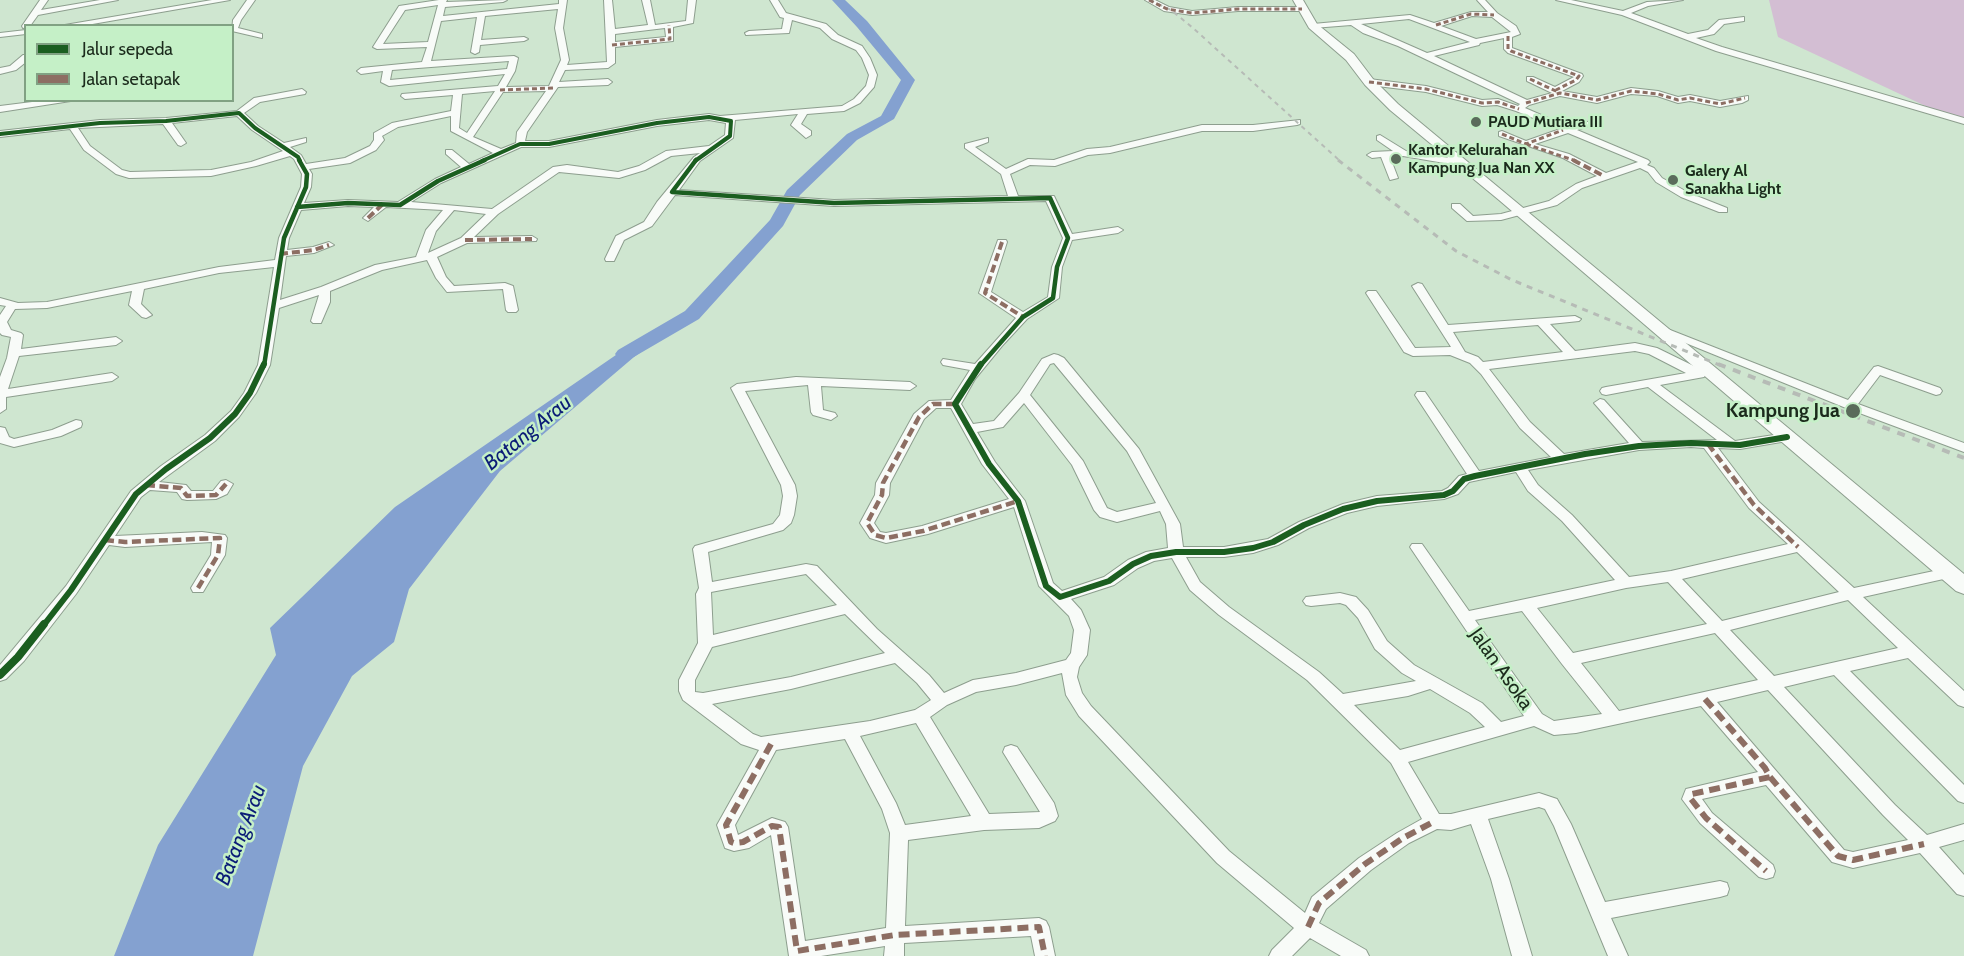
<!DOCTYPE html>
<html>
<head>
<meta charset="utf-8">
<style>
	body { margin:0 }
	#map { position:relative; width:1964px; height:956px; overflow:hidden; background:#cfe6d0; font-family:Cabin,sans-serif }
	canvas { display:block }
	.legend { position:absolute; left:24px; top:24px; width:210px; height:78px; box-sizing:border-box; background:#c5f0c7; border:2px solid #81a183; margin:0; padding:8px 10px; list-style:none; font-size:18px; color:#1b2b1c }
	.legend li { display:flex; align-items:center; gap:12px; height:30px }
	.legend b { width:30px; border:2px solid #81a183 }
</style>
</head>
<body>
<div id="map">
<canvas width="1964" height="956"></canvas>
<ul class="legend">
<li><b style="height:8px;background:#1b5e20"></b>Jalur sepeda</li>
<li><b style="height:8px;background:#8d6e63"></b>Jalan setapak</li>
</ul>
</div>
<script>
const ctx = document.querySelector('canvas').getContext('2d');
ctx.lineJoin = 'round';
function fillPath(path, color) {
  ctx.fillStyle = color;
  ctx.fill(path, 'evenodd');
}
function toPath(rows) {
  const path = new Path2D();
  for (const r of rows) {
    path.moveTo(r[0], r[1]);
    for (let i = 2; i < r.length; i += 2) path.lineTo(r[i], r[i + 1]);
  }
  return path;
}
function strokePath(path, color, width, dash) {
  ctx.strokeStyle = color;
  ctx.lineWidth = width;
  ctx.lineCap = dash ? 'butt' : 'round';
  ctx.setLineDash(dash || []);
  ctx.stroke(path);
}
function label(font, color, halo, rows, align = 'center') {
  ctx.font = font + ' Cabin,sans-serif';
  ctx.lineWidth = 5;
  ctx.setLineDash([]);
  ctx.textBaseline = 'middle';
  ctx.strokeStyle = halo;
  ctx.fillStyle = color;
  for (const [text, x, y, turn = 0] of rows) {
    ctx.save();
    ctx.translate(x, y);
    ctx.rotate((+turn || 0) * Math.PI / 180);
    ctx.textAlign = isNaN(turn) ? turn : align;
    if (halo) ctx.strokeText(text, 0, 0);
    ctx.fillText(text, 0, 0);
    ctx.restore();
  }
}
fillPath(toPath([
	[1769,0,1964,0,1964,124,1778,37]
]), '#d3bed3');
fillPath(toPath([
	[645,335,658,340,634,357,500,471,409,589,394,642,352,676,303,766,253,956,114,956,158,845,276,655,270,628,395,507]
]), '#84a1d0');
fillPath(toPath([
	[832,0,845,0,867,21,915,80,894,119,857,140,800,195,783,226,699,319,632,358,618,358,615,354,618,350,685,311,770,220,787,190,847,134,881,116,901,80,857,27,832,0]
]), '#84a1d0');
const street = toPath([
	[40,0,48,0,41,10,100,0,118,0,38,15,30,26,23,28,22,26,40,0],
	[212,0,230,0,81,26,59,26,212,0],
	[247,0,255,0,241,20,238,28,262,34,262,38,232,31,233,20,247,0],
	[439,0,447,0,446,2,507,0,503,2,445,7,443,16,559,4,559,0,567,0,563,28,569,60,567,65,607,62,604,0,612,0,615,29,648,25,642,0,650,0,655,25,686,21,688,0,696,0,693,23,673,27,673,41,615,47,615,63,608,68,565,70,559,82,608,79,612,82,608,85,558,87,527,132,525,141,549,141,657,120,709,114,720,116,842,106,854,99,866,86,869,75,862,58,856,50,832,39,820,28,792,20,789,33,746,35,745,33,749,31,782,29,784,18,780,17,770,0,778,0,786,13,826,24,838,35,862,46,870,58,877,75,874,87,860,103,844,111,807,114,801,124,811,131,811,135,806,138,791,125,798,114,735,120,733,138,700,161,679,190,834,200,1008,196,1001,174,965,148,965,144,988,138,988,142,975,147,1006,169,1028,159,1054,160,1087,149,1110,147,1202,125,1253,125,1300,120,1300,124,1297,125,1253,131,1202,131,1110,153,1088,155,1055,166,1030,165,1010,174,1018,196,1054,196,1072,234,1118,227,1123,230,1118,233,1072,240,1062,267,1059,298,1027,319,1002,346,975,379,961,404,973,424,994,421,1019,393,1042,359,1054,354,1058,355,1064,358,1139,449,1180,524,1183,547,1224,547,1268,539,1299,522,1343,504,1377,496,1442,491,1448,488,1459,476,1467,474,1415,395,1417,392,1425,392,1479,471,1551,457,1520,428,1481,374,1470,363,1450,355,1413,356,1404,352,1366,293,1368,291,1376,291,1415,348,1451,347,1412,286,1418,283,1422,284,1448,325,1575,316,1581,319,1579,321,1550,324,1575,351,1635,343,1657,348,1704,371,1706,374,1704,377,1660,385,1735,441,1787,433,1792,434,1793,437,1792,440,1787,441,1740,449,1718,448,1759,502,1854,588,1948,568,1953,569,1955,573,1953,577,1948,578,1863,597,1964,691,1964,707,1958,705,1908,658,1850,671,1964,785,1964,803,1958,801,1834,675,1784,687,1895,805,1927,835,1964,824,1964,840,1939,847,1964,875,1964,896,1957,894,1920,853,1853,868,1832,862,1766,785,1702,799,1712,813,1773,865,1775,871,1773,877,1766,879,1759,877,1700,823,1682,799,1686,789,1758,772,1701,706,1576,733,1554,735,1534,726,1408,762,1439,814,1451,814,1539,793,1557,799,1571,824,1605,902,1720,881,1727,883,1729,889,1727,895,1720,897,1611,918,1628,956,1608,956,1554,826,1545,809,1539,807,1488,819,1509,879,1532,956,1512,956,1491,879,1471,824,1451,830,1437,829,1409,843,1371,870,1326,909,1319,923,1366,950,1369,956,1341,956,1310,938,1292,956,1269,956,1272,950,1294,928,1217,863,1079,716,1066,695,1062,673,1016,685,976,692,947,705,930,717,989,814,1040,812,1003,752,1005,747,1011,745,1017,747,1054,803,1058,816,1055,821,1039,828,984,830,908,840,905,926,1039,918,1046,921,1049,927,1055,956,1035,956,1031,936,904,943,904,956,884,956,885,946,821,956,789,956,771,835,749,848,734,851,725,848,717,825,759,750,741,744,683,700,679,691,679,680,698,643,696,594,699,588,693,549,695,546,773,524,780,515,783,496,781,485,731,388,737,384,796,377,910,382,916,386,910,390,821,386,823,410,835,413,837,416,831,420,813,415,811,412,808,385,745,391,795,485,797,496,794,515,791,523,783,530,708,552,712,582,806,564,817,566,877,629,929,675,944,693,973,680,1016,673,1066,660,1071,653,1074,630,1069,616,1039,586,1014,507,928,534,886,543,870,538,860,523,875,495,876,483,914,414,929,401,951,400,970,370,943,365,941,362,943,359,975,364,1016,318,979,293,998,240,1006,240,1007,242,991,292,1023,312,1048,297,1052,267,1063,238,1046,201,834,206,675,195,652,226,624,240,614,261,606,261,605,259,616,236,644,222,657,202,694,157,700,153,671,156,645,170,619,178,559,172,498,214,474,237,532,236,537,239,536,241,467,243,437,257,446,277,454,286,505,283,513,286,518,310,516,312,508,312,506,310,503,289,447,292,436,278,427,260,382,270,330,291,330,302,321,323,313,323,311,321,319,295,279,308,270,365,256,393,239,417,215,441,159,482,186,485,191,491,213,491,221,481,226,480,233,484,227,494,216,499,187,500,182,499,177,492,150,490,141,497,115,536,202,532,225,535,227,538,225,555,203,592,193,592,191,588,211,555,212,542,125,547,109,545,76,594,24,661,6,679,0,681,0,665,66,586,131,491,161,466,205,435,231,411,244,393,258,365,274,267,219,273,144,289,141,304,152,315,146,318,142,317,129,305,132,291,47,308,15,309,7,322,11,330,21,333,23,335,21,349,116,337,122,341,116,345,19,356,8,389,112,373,118,377,112,381,6,397,6,409,0,413,0,377,7,358,11,337,2,335,0,333,0,315,6,306,0,305,0,298,18,303,47,302,219,267,275,260,279,238,301,187,302,174,294,159,290,156,256,166,211,176,129,178,116,174,84,150,70,129,0,137,0,131,100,120,166,118,237,111,254,98,302,89,306,92,305,94,260,102,244,113,258,126,284,143,306,138,306,142,290,147,301,155,306,164,345,158,370,146,374,140,374,133,392,123,451,111,453,95,405,99,401,96,402,94,498,86,505,74,389,86,381,82,383,71,361,74,357,71,361,68,422,62,427,47,377,49,373,47,399,6,439,0],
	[438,5,428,42,383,44,405,10,438,5],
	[558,9,555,28,561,60,549,86,506,87,515,71,518,58,514,56,431,61,441,21,477,17,471,52,475,54,479,52,480,45,524,41,528,39,524,37,481,40,485,16,558,9],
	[665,28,666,37,615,42,615,34,665,28],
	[509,61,507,69,390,80,392,70,509,61],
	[495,91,467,133,459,128,462,94,495,91],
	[546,91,517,132,516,143,501,149,473,137,503,92,546,91],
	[237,116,252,130,283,151,251,162,211,170,130,172,122,170,90,146,78,128,163,124,178,145,181,146,186,143,172,123,237,116],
	[451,116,451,131,493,153,469,164,452,150,446,150,446,154,461,167,435,179,398,202,348,200,304,203,311,187,312,174,309,169,350,163,376,150,384,140,382,136,398,127,451,116],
	[709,120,726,123,725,135,709,146,666,151,639,166,618,172,567,165,553,167,492,209,411,202,441,183,521,147,549,147,657,126,709,120],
	[348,206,374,207,363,218,368,221,386,207,443,210,426,230,416,257,375,265,321,287,280,300,286,256,314,253,334,245,329,242,313,247,287,250,289,238,301,210,348,206],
	[454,210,486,214,461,238,428,253,436,231,454,210],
	[1538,325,1563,352,1483,362,1478,357,1465,352,1453,332,1538,325],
	[1635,351,1649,354,1686,373,1606,387,1602,388,1600,391,1602,394,1606,395,1648,387,1717,440,1642,442,1604,400,1600,399,1594,403,1629,443,1564,454,1530,422,1489,369,1635,351],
	[1054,363,1127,451,1156,503,1117,512,1107,508,1083,461,1030,395,1050,364,1054,363],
	[1024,403,1072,465,1094,510,1100,517,1117,522,1160,511,1166,524,1168,548,1146,552,1128,560,1104,577,1062,591,1053,583,1025,501,995,462,977,432,1003,427,1024,403],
	[936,408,951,408,982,464,1009,499,922,526,886,533,880,532,874,523,889,495,890,483,924,419,936,408],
	[1691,447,1704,448,1749,508,1788,544,1671,571,1629,577,1572,515,1538,485,1528,470,1639,450,1691,447],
	[1516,472,1528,491,1562,521,1615,580,1469,611,1422,544,1412,544,1410,547,1412,550,1524,716,1501,722,1482,703,1414,665,1387,641,1368,610,1356,597,1340,593,1306,597,1303,601,1306,605,1311,606,1340,603,1346,605,1358,618,1375,649,1402,673,1416,681,1343,694,1319,672,1229,607,1200,582,1186,557,1224,557,1253,553,1278,545,1309,528,1347,513,1377,506,1444,499,1458,494,1469,482,1516,472],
	[1797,552,1839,592,1722,621,1682,579,1797,552],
	[1172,558,1190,590,1219,615,1307,680,1391,763,1422,819,1397,833,1359,858,1312,897,1305,913,1229,851,1091,706,1082,693,1077,677,1079,667,1087,655,1090,630,1081,610,1071,599,1114,585,1138,568,1154,561,1172,558],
	[806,574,837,605,713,635,711,592,806,574],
	[1668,582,1707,624,1573,653,1537,608,1626,588,1668,582],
	[1848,600,1898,648,1774,676,1730,630,1848,600],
	[1522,611,1562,664,1602,714,1554,721,1542,714,1475,620,1522,611],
	[845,614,885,653,791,677,703,693,695,692,695,680,712,647,845,614],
	[1715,633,1758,680,1619,711,1581,663,1715,633],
	[895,663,917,683,931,700,915,710,870,721,761,737,753,734,712,704,791,689,895,663],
	[1430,689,1470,713,1485,727,1400,750,1354,705,1408,696,1430,689],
	[1768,690,1883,815,1908,840,1853,852,1844,850,1717,702,1768,690],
	[916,723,971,816,905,825,896,803,860,736,916,723],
	[845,739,882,809,890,833,886,928,805,941,788,827,785,822,772,818,738,835,735,825,776,750,845,739],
	[1145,0,1155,0,1169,7,1192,11,1238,7,1302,7,1306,9,1302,11,1238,11,1192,15,1164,11,1145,0],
	[1477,0,1485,0,1497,13,1516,26,1520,34,1512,37,1512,48,1582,74,1583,76,1579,82,1562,91,1597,97,1631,88,1658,91,1678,97,1690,95,1720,101,1748,96,1748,100,1742,103,1720,107,1690,101,1678,103,1657,96,1631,94,1597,103,1560,96,1529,105,1525,108,1569,127,1591,121,1591,125,1577,130,1648,160,1650,162,1647,165,1654,168,1662,178,1689,193,1727,208,1727,212,1719,212,1681,197,1656,182,1648,172,1640,168,1582,188,1557,205,1501,220,1467,221,1452,208,1452,204,1460,204,1473,216,1501,214,1549,201,1576,184,1597,176,1563,158,1499,136,1499,132,1502,131,1526,141,1560,129,1516,111,1497,105,1482,106,1426,92,1369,85,1365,82,1369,79,1426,86,1482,100,1498,99,1518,106,1520,104,1398,46,1363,33,1351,25,1313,28,1309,26,1313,24,1410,15,1434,23,1471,12,1488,12,1477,0],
	[1472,16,1492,17,1511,32,1476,39,1441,26,1472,16],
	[1409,19,1470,42,1427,53,1361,24,1409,19],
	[1504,38,1504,49,1508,53,1574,77,1555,87,1533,77,1527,77,1527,81,1552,93,1527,100,1434,56,1479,45,1480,43,1504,38],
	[1568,133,1638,162,1606,173,1569,154,1535,144,1568,133],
	[1556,0,1571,0,1623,11,1647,2,1683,0,1648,6,1631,13,1688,34,1708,30,1719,20,1744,17,1744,21,1724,24,1714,34,1696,38,1722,47,1964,118,1964,124,1716,51,1622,15,1556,0],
	[26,30,26,34,0,37,0,33,26,30],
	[23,55,26,55,26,62,16,70,0,74,0,68,10,66,23,55],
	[48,100,77,100,0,112,0,106,48,100],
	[1380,135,1406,151,1462,160,1467,163,1462,166,1403,156,1390,157,1398,178,1390,180,1381,157,1372,158,1367,155,1372,152,1393,151,1377,140,1377,136,1380,135],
	[1660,326,1848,400,1874,367,1878,366,1940,388,1942,391,1940,394,1936,395,1880,375,1858,404,1964,443,1964,452,1846,408,1656,331,1654,329,1656,327,1660,326],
	[76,420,81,421,82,424,81,427,61,436,14,447,0,443,0,427,5,428,9,437,14,439,52,430,76,420]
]);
const secondary = toPath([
	[1293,0,1303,0,1317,24,1354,54,1373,79,1398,104,1964,574,1964,594,1956,591,1499,200,1390,110,1365,85,1346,60,1309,28,1293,0]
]);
strokePath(street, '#8d9e8e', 2);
strokePath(secondary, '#8d9e8e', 2);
fillPath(street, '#f8fbf8');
fillPath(secondary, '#f8fbf8');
strokePath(toPath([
	[1150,0,1171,10,1193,28,1340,161]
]), '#b6bbb6', 2, [4.5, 4.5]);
strokePath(toPath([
	[1338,160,1456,251,1512,280,1722,366]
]), '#b6bbb6', 3, [6, 6]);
strokePath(toPath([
	[1718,364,1964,458]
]), '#b6bbb6', 4, [8, 8]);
strokePath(toPath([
	[1149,0,1167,9,1192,13,1238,9,1302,9],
	[1436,25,1471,14,1494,15],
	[1508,36,1508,49,1511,51,1579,76,1576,80,1556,90],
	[612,45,670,39,669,25],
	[1530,79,1560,93],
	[1369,82,1426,89,1482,103,1498,102,1519,109],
	[500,90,554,88],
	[1526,103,1560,93,1597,100,1631,91,1658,94,1678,100,1690,98,1720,104,1745,98],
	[1502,134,1526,144,1563,130],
	[1526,144,1576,161]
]), '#8d6e63', 3, [5, 3]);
strokePath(toPath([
	[1573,160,1604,176],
	[368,218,383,204],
	[465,240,532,239],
	[1002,242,985,293,1023,317],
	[280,254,314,250,329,245]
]), '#8d6e63', 4, [8, 4]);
strokePath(toPath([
	[955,404,933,404,919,417,883,483,882,495,867,523,875,535,886,538,923,531,1018,501],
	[1708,444,1754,505,1798,547],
	[146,485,181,488,187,496,216,495,226,484],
	[105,540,125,542,220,538,218,555,198,588]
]), '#8d6e63', 4.5, [9, 4.5]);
strokePath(toPath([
	[1705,699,1765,768,1770,777,1692,794,1691,799,1706,818,1766,871],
	[771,744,726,825,731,842,734,843,743,842,772,826,779,827,797,951,895,935,1039,927,1045,956],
	[1770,777,1838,856,1853,860,1924,844],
	[1308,927,1319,903,1365,864,1403,838,1435,821]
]), '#8d6e63', 6, [11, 6]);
strokePath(toPath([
	[0,134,100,123,166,121,239,113,255,128,298,157,300,161],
	[482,161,520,144,549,144,657,123,709,117,731,121,730,136,695,161]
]), '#1b5e20', 4);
strokePath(toPath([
	[696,160,672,192,834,203,1050,198,1068,238,1057,267,1053,298,1023,317,980,366],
	[297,207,348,203,400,205,438,181,485,160],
	[264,366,284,238,306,187,307,174,299,160]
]), '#1b5e20', 4.5);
strokePath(toPath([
	[981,364,955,404,989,464,1018,501,1046,586,1060,597,1109,581,1133,564,1151,556,1176,552,1224,552,1253,548,1273,542,1304,525,1343,509,1377,501,1444,495,1453,491,1464,479,1475,476,1585,454,1639,446,1691,443,1740,445,1787,437],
	[43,626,71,590,136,494,166,469,210,438,235,414,250,393,264,364]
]), '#1b5e20', 6);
strokePath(toPath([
	[0,675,18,657,44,624]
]), '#1b5e20', 8);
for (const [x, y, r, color] of [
	[1476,122,6,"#5a6c5b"],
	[1396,159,6,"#5a6c5b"],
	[1673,180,6,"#5a6c5b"],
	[1853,411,8,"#5a6c5b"]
]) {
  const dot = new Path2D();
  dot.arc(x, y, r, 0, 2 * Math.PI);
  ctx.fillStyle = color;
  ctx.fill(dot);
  strokePath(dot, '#c5f0c7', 2);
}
label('bold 16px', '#1b2b1c', '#c5f0c7', [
	["PAUD Mutiara III",1488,122],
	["Kantor Kelurahan",1408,150],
	["Kampung Jua Nan XX",1408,168],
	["Galery Al",1685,171],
	["Sanakha Light",1685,189]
], 'left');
label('bold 20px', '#1b2b1c', '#c5f0c7', [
	["Kampung Jua",1840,411]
], 'right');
label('20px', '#1b2b1c', '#c5f0c7', [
	["Jalan Asoka",1501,669,55]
]);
label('italic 21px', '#0b1c77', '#c5f0c7', [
	["Batang Arau",528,433,-39],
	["Batang Arau",241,835,-69]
]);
</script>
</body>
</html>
